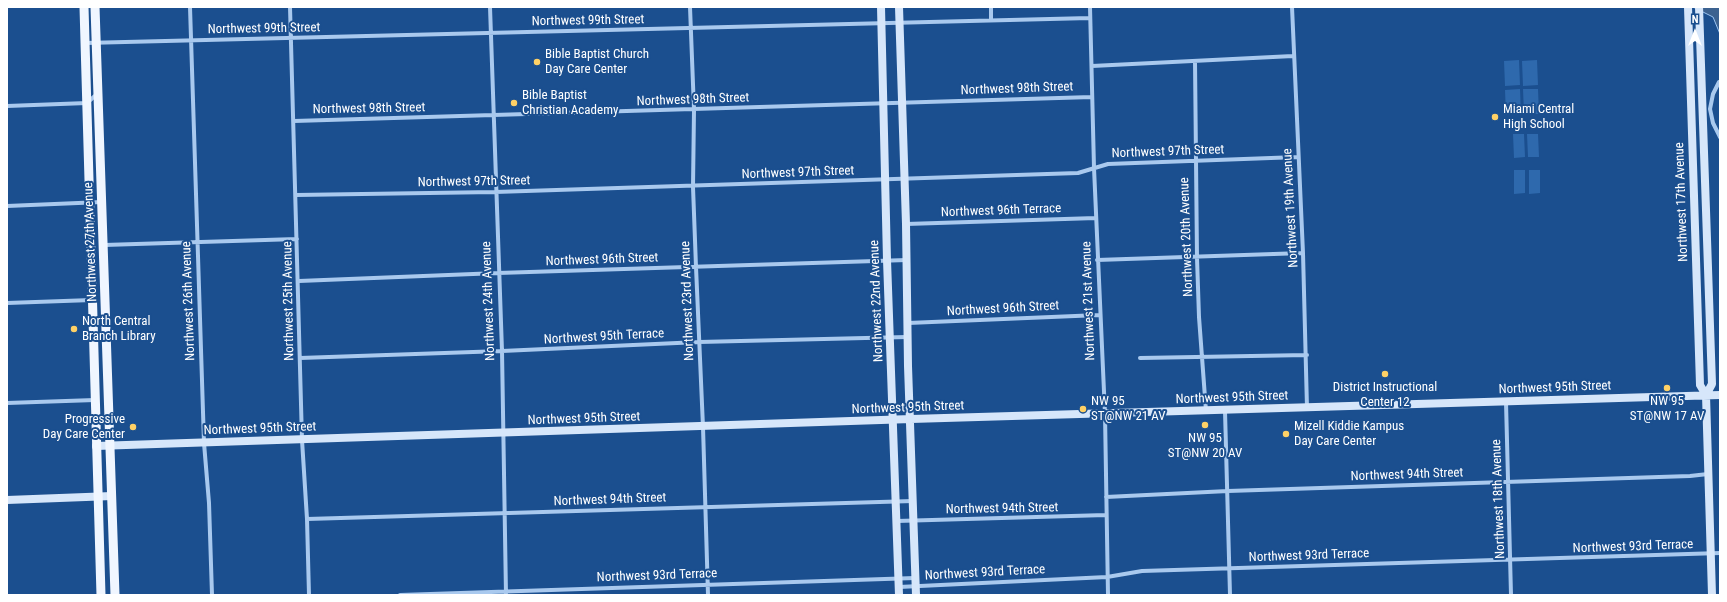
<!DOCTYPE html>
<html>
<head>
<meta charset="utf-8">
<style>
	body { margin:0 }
	#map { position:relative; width:1727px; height:602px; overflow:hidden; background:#1b4f8f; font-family:"Roboto Condensed",sans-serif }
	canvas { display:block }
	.frame { position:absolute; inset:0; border:8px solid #fff; pointer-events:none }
	.north { position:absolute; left:1675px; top:12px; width:40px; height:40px; -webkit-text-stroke:3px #1b4f8f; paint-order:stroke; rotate:0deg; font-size:11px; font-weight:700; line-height:16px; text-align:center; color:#fff }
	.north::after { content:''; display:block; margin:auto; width:14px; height:18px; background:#fff; clip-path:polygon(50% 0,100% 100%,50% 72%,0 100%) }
</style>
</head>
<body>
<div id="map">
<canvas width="1727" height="602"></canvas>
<div class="frame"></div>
<div class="north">N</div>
</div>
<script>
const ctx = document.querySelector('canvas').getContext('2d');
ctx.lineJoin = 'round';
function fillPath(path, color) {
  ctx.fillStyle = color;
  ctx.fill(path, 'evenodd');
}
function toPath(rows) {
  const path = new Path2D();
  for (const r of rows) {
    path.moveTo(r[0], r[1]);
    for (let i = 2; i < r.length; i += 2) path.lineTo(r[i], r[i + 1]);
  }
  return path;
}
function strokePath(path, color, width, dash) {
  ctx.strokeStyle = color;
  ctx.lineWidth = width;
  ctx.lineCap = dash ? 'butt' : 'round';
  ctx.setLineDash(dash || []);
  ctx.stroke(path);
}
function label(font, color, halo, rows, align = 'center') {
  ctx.font = font + ' "Roboto Condensed",sans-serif';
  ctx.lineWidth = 4;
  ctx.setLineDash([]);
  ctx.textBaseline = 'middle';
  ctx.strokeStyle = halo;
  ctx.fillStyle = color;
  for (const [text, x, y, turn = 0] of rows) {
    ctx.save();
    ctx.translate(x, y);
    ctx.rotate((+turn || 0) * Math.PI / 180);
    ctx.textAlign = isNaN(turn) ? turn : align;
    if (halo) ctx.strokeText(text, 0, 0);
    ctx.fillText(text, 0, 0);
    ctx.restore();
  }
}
fillPath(toPath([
	[1519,60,1520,85,1505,86,1504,61],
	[1537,60,1538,85,1523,86,1522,61],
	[1520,89,1521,114,1506,115,1505,90],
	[1523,89,1538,89,1539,114,1524,114],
	[1513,134,1524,134,1525,157,1514,158],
	[1527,134,1538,134,1539,157,1528,157],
	[1514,170,1525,170,1525,193,1514,194],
	[1529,170,1540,170,1540,193,1529,194]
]), '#2e69ad');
const water = toPath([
	[1693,7,1720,7,1720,34,1713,17,1693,7]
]);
fillPath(water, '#3c6290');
strokePath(water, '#9cc4f0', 1);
strokePath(toPath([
	[190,7,204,443,209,503,212,595],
	[290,7,302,440,307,519,309,595],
	[490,7,502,351,506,595],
	[690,7,694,110,693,187,696,267,703,427,708,595],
	[991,7,991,20],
	[1090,7,1094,168,1105,414,1108,595],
	[1292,7,1303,253,1307,408],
	[85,43,1090,18],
	[1195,61,1197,258,1199,317,1206,411],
	[1092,66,1293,56],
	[1719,82,1713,94,1710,109,1713,123,1720,137],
	[7,106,87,103,97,94],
	[294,121,1092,97],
	[296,195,495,192,1078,173,1108,164,1298,157],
	[7,206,102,202],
	[906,224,1096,218],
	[104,245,297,239],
	[1097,260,1303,253],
	[299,281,498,273,907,260],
	[7,303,92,300],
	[908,323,1099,315],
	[300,358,502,351,699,342,907,337],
	[1140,358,1307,355],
	[1506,402,1511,595],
	[7,403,95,400],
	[1225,411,1230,595],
	[1106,497,1228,491,1690,476,1708,474],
	[307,519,913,501],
	[897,521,1106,515],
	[899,587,1107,577,1142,571,1720,553],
	[400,595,915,578]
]), '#a9c9ee', 4);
strokePath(toPath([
	[881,7,887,260,899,595],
	[899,7,906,224,908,366,916,595],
	[1688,7,1700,385,1706,395,1712,595],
	[1699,7,1712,384,1706,395],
	[96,446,911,419,1720,395],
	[7,500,112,496]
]), '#d6e6fa', 8);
strokePath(toPath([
	[84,7,101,595],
	[95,7,115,595]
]), '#f0f6ff', 9);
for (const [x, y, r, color] of [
	[537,62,4,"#ffd166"],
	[514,103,4,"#ffd166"],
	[1495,117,4,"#ffd166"],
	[74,329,4,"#ffd166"],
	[1385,374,4,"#ffd166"],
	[1667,388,4,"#ffd166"],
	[1083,409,4,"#ffd166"],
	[1205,425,4,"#ffd166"],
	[133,427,4,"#ffd166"],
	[1286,434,4,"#ffd166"]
]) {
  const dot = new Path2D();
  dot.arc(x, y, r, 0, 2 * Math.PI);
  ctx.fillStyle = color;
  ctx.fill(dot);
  strokePath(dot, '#1b4f8f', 1.5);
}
label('13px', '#fff', '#1b4f8f', [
	["Northwest 99th Street",588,21,-1],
	["Northwest 99th Street",264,29,-1],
	["Northwest 98th Street",1017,89,-2],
	["Northwest 98th Street",693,100,-2],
	["Northwest 98th Street",369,109,-1],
	["Northwest 97th Street",1168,152,-2],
	["Northwest 97th Street",798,173,-2],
	["Northwest 97th Street",474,182,-1],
	["Northwest 17th Avenue",1682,202,-92],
	["Northwest 19th Avenue",1291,208,-93],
	["Northwest 96th Terrace",1001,211,-2],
	["Northwest 20th Avenue",1187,237,-92],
	["Northwest 27th Avenue",91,242,-92],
	["Northwest 96th Street",602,260,-2],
	["Northwest 26th Avenue",189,301,-92],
	["Northwest 25th Avenue",289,301,-91],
	["Northwest 24th Avenue",489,301,-92],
	["Northwest 23rd Avenue",688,301,-92],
	["Northwest 22nd Avenue",877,301,-92],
	["Northwest 21st Avenue",1089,301,-92],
	["Northwest 96th Street",1003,309,-3],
	["Northwest 95th Terrace",604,337,-3],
	["Northwest 95th Street",1555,388,-2],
	["Northwest 95th Street",1232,398,-2],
	["Northwest 95th Street",908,408,-2],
	["Northwest 95th Street",584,419,-2],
	["Northwest 95th Street",260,429,-2],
	["Northwest 94th Street",1407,475,-2],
	["Northwest 18th Avenue",1499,499,-92],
	["Northwest 94th Street",610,500,-2],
	["Northwest 94th Street",1002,509,-1],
	["Northwest 93rd Terrace",1633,547,-2],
	["Northwest 93rd Terrace",1309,556,-2],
	["Northwest 93rd Terrace",985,573,-3],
	["Northwest 93rd Terrace",657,576,-2]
]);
label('13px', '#fff', '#1b4f8f', [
	["Bible Baptist Church",545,55],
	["Day Care Center",545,70],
	["Bible Baptist",522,96],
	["Christian Academy",522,111],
	["Miami Central",1503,110],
	["High School",1503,125],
	["North Central",82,322],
	["Branch Library",82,337],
	["District Instructional",1385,388,"center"],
	["Center 12",1385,403,"center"],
	["NW 95",1091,402],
	["ST@NW 21 AV",1091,417],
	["NW 95",1667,402,"center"],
	["ST@NW 17 AV",1667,417,"center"],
	["Progressive",125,420,"right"],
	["Day Care Center",125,435,"right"],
	["Mizell Kiddie Kampus",1294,427],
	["Day Care Center",1294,442],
	["NW 95",1205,439,"center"],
	["ST@NW 20 AV",1205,454,"center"]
], 'left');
</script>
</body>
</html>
